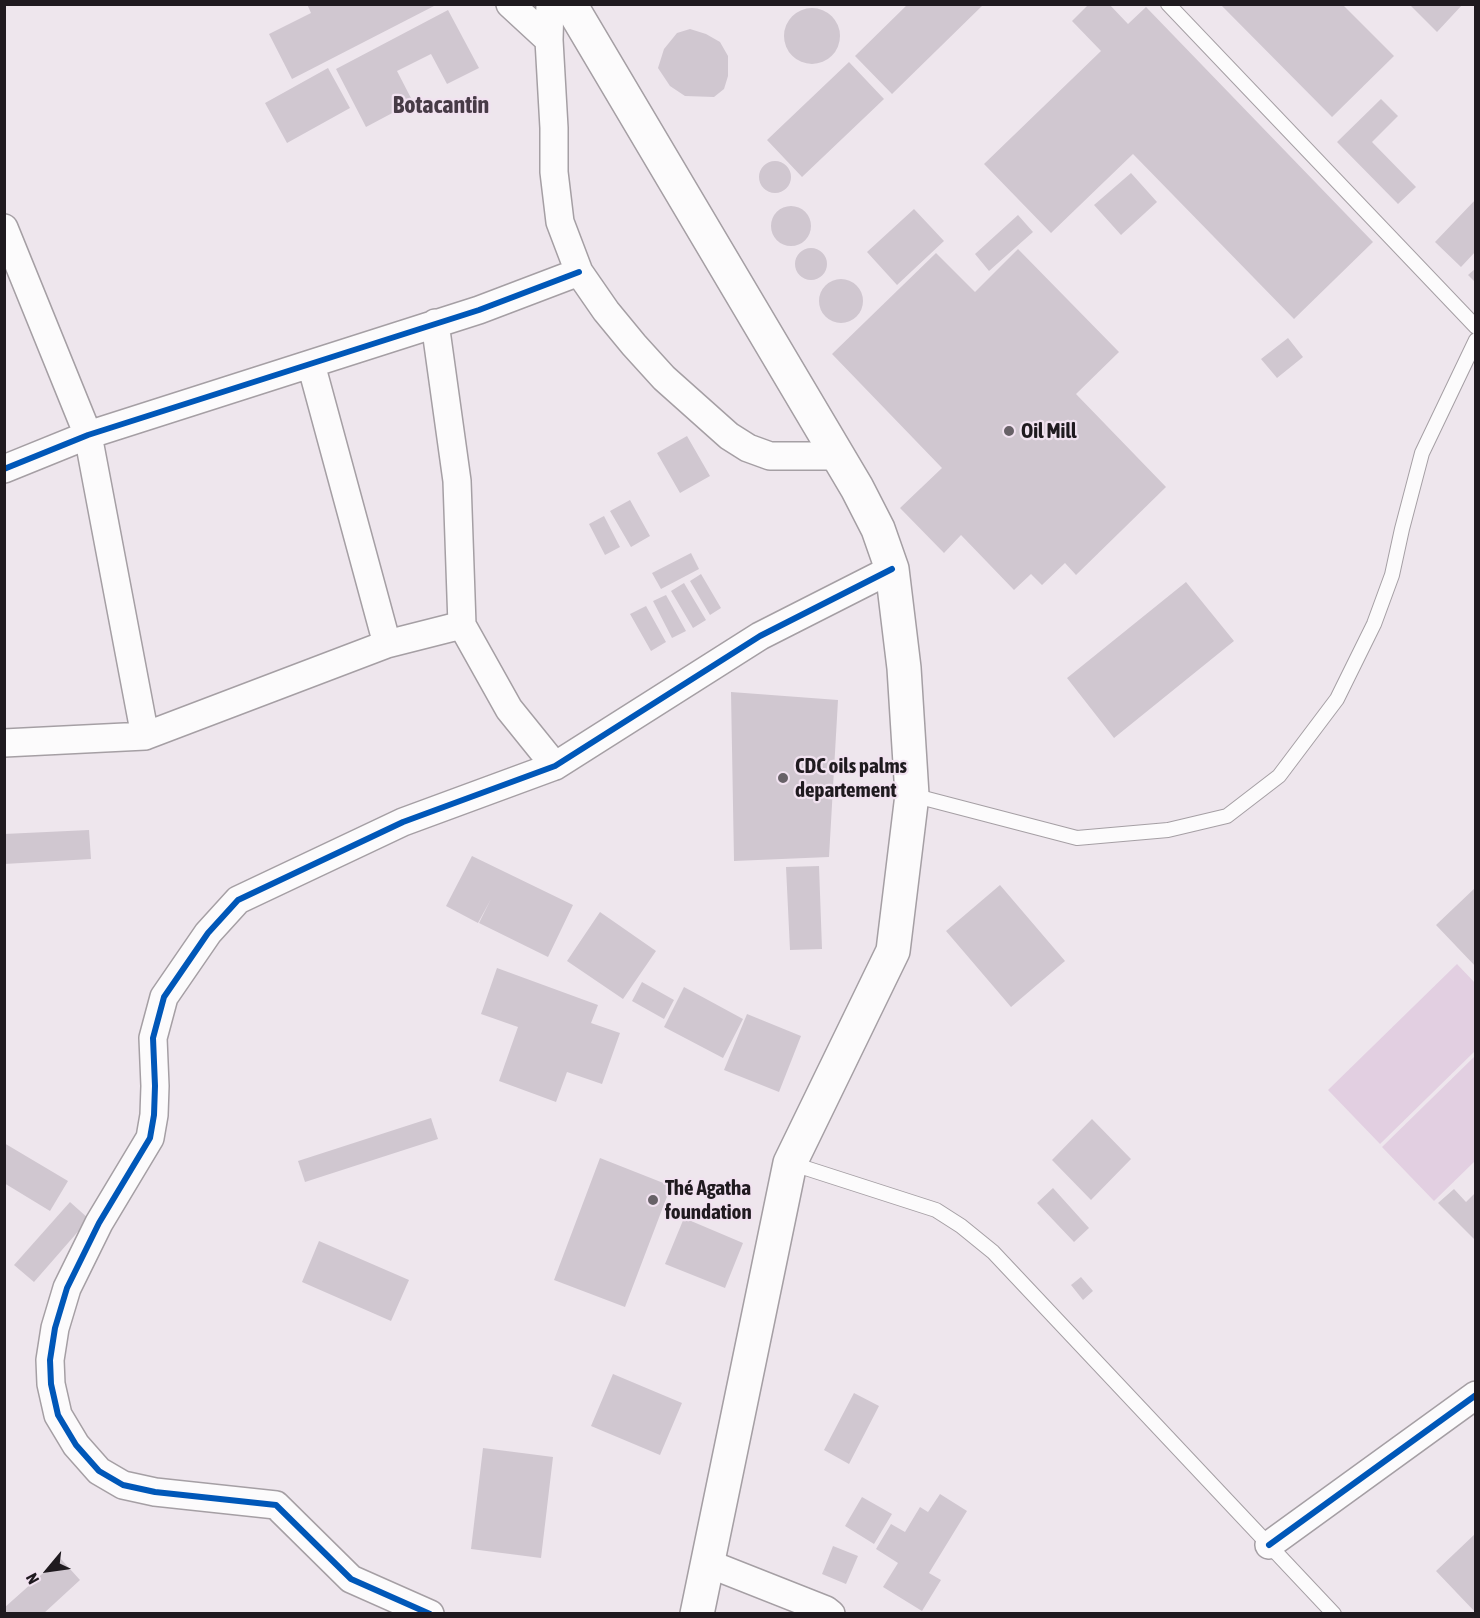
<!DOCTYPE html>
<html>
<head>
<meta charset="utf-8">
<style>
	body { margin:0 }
	#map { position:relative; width:1480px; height:1618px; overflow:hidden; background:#eee6ed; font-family:"Asap Condensed",sans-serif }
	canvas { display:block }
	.frame { position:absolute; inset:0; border:6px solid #1f1a1f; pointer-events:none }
	.north { position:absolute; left:18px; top:1540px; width:60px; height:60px; -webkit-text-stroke:4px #f1e2f0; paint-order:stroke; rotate:241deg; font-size:16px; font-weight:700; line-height:24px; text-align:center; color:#1f1a1f }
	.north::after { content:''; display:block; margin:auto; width:21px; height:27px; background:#1f1a1f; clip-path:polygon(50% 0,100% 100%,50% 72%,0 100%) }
</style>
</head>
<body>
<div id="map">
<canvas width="1480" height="1618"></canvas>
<div class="frame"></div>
<div class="north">N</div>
</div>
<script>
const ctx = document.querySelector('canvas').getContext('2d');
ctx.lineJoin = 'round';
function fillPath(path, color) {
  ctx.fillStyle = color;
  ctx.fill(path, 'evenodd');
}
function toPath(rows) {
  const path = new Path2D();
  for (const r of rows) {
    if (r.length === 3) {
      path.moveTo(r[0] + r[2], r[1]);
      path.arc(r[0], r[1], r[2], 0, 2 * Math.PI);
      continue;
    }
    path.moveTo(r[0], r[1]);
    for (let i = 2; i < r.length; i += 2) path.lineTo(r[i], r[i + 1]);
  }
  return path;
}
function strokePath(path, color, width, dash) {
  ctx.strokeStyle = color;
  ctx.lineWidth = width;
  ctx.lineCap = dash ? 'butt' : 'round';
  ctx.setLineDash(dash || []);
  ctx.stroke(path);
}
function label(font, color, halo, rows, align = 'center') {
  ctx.font = font + ' "Asap Condensed",sans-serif';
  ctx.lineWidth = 4.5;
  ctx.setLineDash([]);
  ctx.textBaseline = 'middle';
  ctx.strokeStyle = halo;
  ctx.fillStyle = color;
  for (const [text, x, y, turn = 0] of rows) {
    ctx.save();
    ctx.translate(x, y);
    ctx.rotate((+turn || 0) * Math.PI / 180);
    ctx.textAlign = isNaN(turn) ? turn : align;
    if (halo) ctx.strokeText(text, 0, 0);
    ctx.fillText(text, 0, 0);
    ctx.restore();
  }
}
fillPath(toPath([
	[1457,964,1475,983,1475,1051,1380,1144,1328,1090],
	[1475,1056,1475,1161,1434,1201,1382,1147]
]), '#e2cfe1');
fillPath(toPath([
	[307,4,433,4,434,6,292,79,269,34,311,13],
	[908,4,984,4,892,94,855,56],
	[1089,4,1109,4,1128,24,1146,7,1373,242,1294,319,1133,154,1051,233,984,164,1101,51,1072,21],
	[1220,4,1342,4,1394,56,1332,117],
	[1409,4,1463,4,1437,32],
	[812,36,28],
	[448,10,479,68,447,84,431,54,397,71,413,102,366,127,336,69],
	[690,29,706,34,720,42,728,56,728,76,724,89,714,97,685,96,670,86,658,68,664,49,677,33],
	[849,62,884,99,802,177,767,140],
	[328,68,350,108,287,143,265,103],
	[1381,99,1398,116,1372,142,1416,187,1398,204,1337,142],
	[775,177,16],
	[1131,173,1157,202,1121,235,1094,205],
	[1476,199,1476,251,1461,267,1435,242],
	[791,226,20],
	[914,209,944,241,897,285,867,252],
	[1018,215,1033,232,989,271,975,254],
	[811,264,16],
	[1018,249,1119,352,1076,394,1166,487,1076,575,1065,563,1042,585,1031,574,1014,590,961,535,944,553,900,508,942,468,832,354,936,253,975,292],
	[1476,268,1476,283,1468,275],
	[841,301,22],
	[1288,338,1303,357,1277,378,1261,359],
	[687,436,710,476,680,493,657,453],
	[630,500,650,536,631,547,610,511],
	[604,516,620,547,605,555,589,524],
	[691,553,699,569,661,589,652,573],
	[701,574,721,608,710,615,690,581],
	[1186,582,1234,641,1114,738,1067,678],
	[684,583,706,620,693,628,671,591],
	[666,595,686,631,672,638,653,601],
	[646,606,666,642,651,651,630,614],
	[731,692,838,700,829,857,734,861],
	[89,830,91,859,4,864,4,834],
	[472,856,573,905,548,957,479,923,491,899,478,923,446,906],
	[819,866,822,949,790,950,786,867],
	[1000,885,1065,961,1011,1007,946,931],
	[1476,887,1476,967,1436,925],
	[600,912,656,951,623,999,567,961],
	[497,968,598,1005,591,1023,620,1033,602,1084,567,1072,556,1102,499,1081,518,1027,481,1014],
	[642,982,674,1000,664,1019,632,1001],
	[684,987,743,1019,723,1058,664,1027],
	[747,1014,801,1036,779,1092,724,1070],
	[431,1118,438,1139,305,1182,298,1161],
	[1092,1119,1131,1159,1091,1200,1052,1160],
	[4,1143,68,1181,50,1211,4,1183],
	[600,1158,671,1186,625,1307,554,1280],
	[1053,1188,1089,1228,1074,1242,1037,1203],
	[1454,1189,1466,1202,1476,1192,1476,1241,1438,1203],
	[70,1202,89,1219,34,1282,14,1265],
	[684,1218,743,1243,725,1288,665,1264],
	[319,1241,409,1280,391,1321,302,1282],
	[1081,1277,1093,1291,1083,1300,1071,1285],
	[613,1374,682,1403,660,1455,591,1426],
	[854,1393,879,1406,849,1464,824,1450],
	[483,1448,553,1457,541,1558,471,1549],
	[940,1494,967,1511,929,1573,941,1580,922,1611,883,1587,898,1563,876,1549,891,1524,905,1532,920,1507,928,1512],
	[862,1497,892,1514,874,1544,845,1526],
	[1476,1533,1476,1613,1436,1571],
	[833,1546,858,1556,846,1584,822,1574],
	[60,1558,80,1580,43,1614,4,1614,4,1608]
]), '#d0c7d0');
const service = toPath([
	[1168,4,1476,327],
	[912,795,1077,838,1168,830,1227,816,1279,776,1337,699,1374,624,1392,575,1402,529,1422,453,1476,340],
	[790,1163,936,1210,961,1226,993,1252,1334,1614]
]);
const minor = toPath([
	[510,4,549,40],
	[550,4,549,40,554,128,554,172,560,222,579,272,606,311,634,345,664,378,729,436,748,448,770,456,837,456],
	[4,228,88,435,145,736],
	[435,323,457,481,462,625],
	[311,364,387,644],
	[4,469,88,435,479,310,579,272],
	[4,743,145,736,387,644,462,625,509,709,555,766],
	[1269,1545,1476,1395],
	[707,1563,826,1610,831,1614],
	[430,1614,351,1579,276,1505,155,1492,123,1485,99,1471,76,1445,58,1415,51,1384,50,1360,55,1328,67,1288,99,1223,150,1138,154,1115,155,1086,153,1038,164,997,208,933,238,900,403,822,555,766,760,636,892,569]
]);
const trunk = toPath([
	[570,4,857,488,878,529,892,569,904,668,912,795,893,951,790,1163,697,1614]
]);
strokePath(service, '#a59fa4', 16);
strokePath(minor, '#a59fa4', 30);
strokePath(trunk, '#a59fa4', 36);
strokePath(service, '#fcfbfc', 14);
strokePath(minor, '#fcfbfc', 27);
strokePath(trunk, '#fcfbfc', 33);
strokePath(toPath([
	[4,469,88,435,479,310,579,272],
	[1269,1545,1476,1395],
	[430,1614,351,1579,276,1505,155,1492,123,1485,99,1471,76,1445,58,1415,51,1384,50,1360,55,1328,67,1288,99,1223,150,1138,154,1115,155,1086,153,1038,164,997,208,933,238,900,403,822,555,766,760,636,892,569]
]), '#0057b8', 6);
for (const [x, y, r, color] of [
	[1009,431,6,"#676167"],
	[783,778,6,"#676167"],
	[653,1200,6,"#676167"]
]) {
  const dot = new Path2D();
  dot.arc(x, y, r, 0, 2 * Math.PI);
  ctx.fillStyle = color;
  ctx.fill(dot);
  strokePath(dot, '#f1e2f0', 2);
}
label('bold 21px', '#1f1a1f', '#f1e2f0', [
	["Oil Mill",1021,431],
	["CDC oils palms",795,766],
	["departement",795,790],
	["Thé Agatha",665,1188],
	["foundation",665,1212]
], 'left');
label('bold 24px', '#473b46', '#f1e2f0', [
	["Botacantin",441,105]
]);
</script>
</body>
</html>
